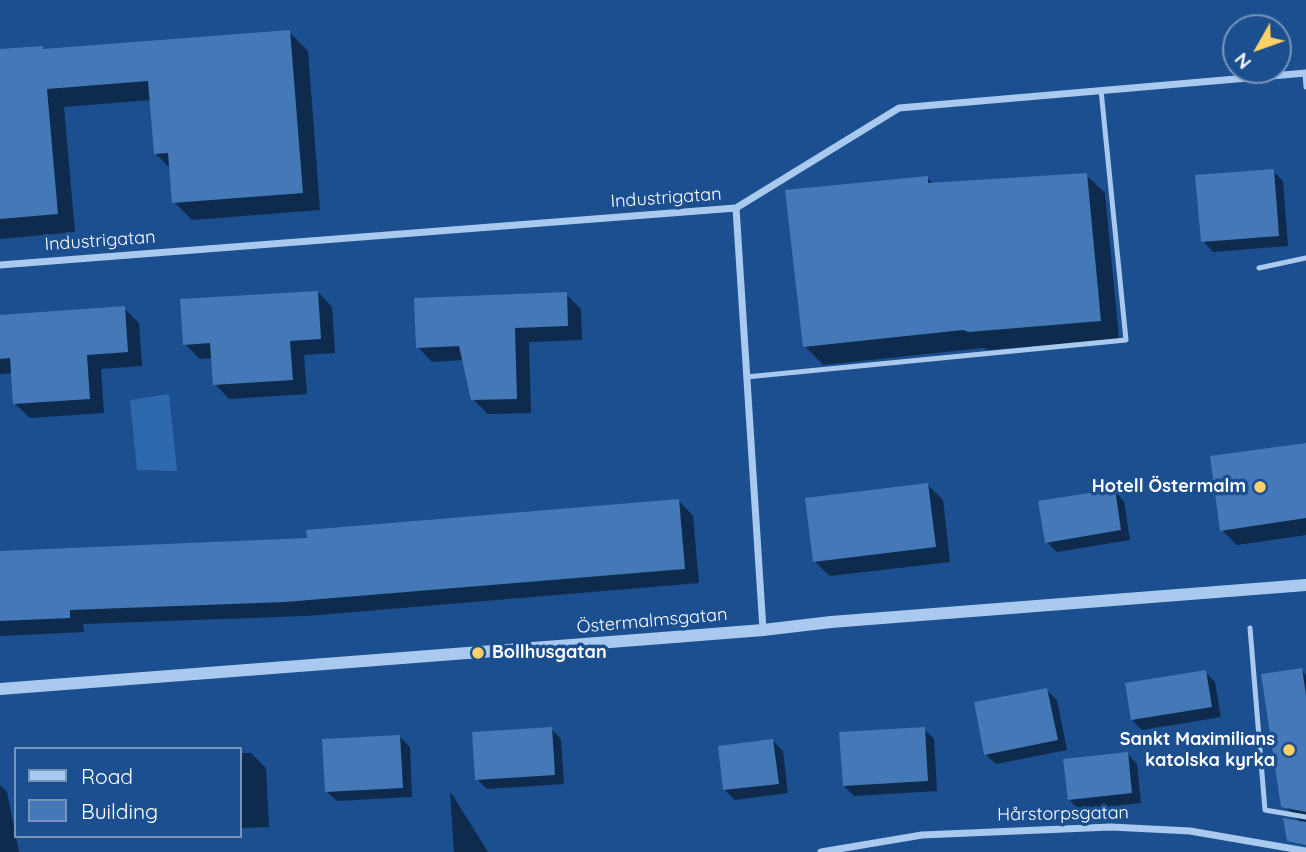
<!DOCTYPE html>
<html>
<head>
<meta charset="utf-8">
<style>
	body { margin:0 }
	#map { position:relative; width:1306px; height:852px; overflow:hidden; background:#1b4f8f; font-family:Quicksand,sans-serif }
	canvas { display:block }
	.legend { position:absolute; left:14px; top:747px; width:228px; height:91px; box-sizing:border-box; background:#1b4f8f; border:2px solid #7695bc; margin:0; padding:9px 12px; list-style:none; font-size:21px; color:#fff }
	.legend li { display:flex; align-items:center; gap:14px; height:35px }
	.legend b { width:35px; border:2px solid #7695bc }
	.north { position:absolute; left:1222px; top:14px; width:70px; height:70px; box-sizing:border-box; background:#1b4f8f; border:2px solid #7695bc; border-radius:50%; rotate:230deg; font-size:19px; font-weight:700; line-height:28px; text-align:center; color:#fff }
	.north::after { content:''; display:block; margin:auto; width:24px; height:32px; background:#ffd166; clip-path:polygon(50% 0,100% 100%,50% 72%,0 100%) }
</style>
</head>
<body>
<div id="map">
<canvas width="1306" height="852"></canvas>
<ul class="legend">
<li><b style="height:9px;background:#a9c9ee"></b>Road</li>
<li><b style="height:19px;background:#4478b7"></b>Building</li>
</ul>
<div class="north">N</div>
</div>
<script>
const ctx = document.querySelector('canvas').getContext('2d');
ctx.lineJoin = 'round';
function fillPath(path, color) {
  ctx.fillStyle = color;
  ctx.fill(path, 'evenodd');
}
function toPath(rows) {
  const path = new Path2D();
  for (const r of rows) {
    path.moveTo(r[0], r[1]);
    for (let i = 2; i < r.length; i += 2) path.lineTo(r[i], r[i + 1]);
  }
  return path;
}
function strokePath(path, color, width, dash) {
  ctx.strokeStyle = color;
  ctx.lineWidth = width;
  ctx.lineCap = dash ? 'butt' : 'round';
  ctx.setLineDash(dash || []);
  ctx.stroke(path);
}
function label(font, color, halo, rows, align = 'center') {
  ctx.font = font + ' Quicksand,sans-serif';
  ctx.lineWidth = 7;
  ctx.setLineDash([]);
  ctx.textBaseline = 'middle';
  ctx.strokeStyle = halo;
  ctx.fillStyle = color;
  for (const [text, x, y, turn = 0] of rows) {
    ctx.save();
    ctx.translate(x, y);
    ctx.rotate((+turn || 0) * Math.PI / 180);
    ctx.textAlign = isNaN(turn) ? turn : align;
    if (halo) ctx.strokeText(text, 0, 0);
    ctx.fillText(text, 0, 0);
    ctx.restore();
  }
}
fillPath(toPath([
	[169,394,177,471,137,470,130,400]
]), '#2e69ad');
fillPath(toPath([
	[289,32,308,51,320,210,192,220,174,202,171,169,156,154,151,100,64,107,75,232,0,239,0,51,42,47,46,51],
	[1273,171,1283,181,1288,246,1213,252,1203,241],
	[1086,175,1105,193,1119,339,989,350,983,348,823,365,805,346,927,178,933,184],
	[318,292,332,307,335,353,304,355,307,394,229,399,215,384,213,358,200,359,185,344],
	[566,294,581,309,582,340,529,342,531,413,488,414,473,399,464,360,432,362,418,347],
	[124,308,139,323,142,366,101,369,104,413,30,418,15,404,13,373,0,374,0,317],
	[1306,445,1306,535,1237,545,1222,530],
	[928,485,943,500,950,562,830,576,815,562],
	[1114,491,1124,501,1130,540,1057,552,1047,542],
	[679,501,693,516,699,583,306,616,83,624,84,632,0,636,0,553,309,540],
	[1301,670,1306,675,1306,824,1301,823,1283,804],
	[1205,672,1215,682,1221,717,1142,730,1132,720],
	[1046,690,1057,700,1067,750,996,764,985,754],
	[551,729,561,739,564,784,487,789,477,779],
	[924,729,934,739,937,791,854,796,844,786],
	[400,737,410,747,412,797,337,801,326,791],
	[773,741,783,751,788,793,735,800,725,790],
	[240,753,251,753,266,768,269,827,240,828],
	[1127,753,1137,764,1141,803,1079,810,1069,799],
	[0,785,7,792,19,852,0,852],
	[450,792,452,794,488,852,454,852]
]), '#0007');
fillPath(toPath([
	[290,30,303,193,172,203,168,153,154,154,148,81,47,89,58,214,0,219,0,49,43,46,43,49],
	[1274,169,1279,236,1201,242,1195,175],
	[1087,173,1101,321,969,332,963,330,803,347,785,190,928,176,928,183],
	[318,291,321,339,290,341,293,380,213,385,210,343,183,345,180,299],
	[567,292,568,326,515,328,517,399,471,400,459,346,416,348,414,298],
	[125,306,128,352,87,355,90,399,13,404,10,358,0,359,0,315],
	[1306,443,1306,518,1220,531,1210,456],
	[928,483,936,547,813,562,805,498],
	[1115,489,1121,530,1045,543,1038,501],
	[679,499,685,569,285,602,70,610,70,618,0,621,0,551,307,538,306,530],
	[1302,668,1306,695,1306,812,1281,807,1261,674],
	[1206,670,1212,707,1131,720,1125,683],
	[1047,688,1058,740,984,755,974,702],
	[552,727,555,775,475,780,472,732],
	[925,727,928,781,843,786,839,732],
	[400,735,403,788,325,792,322,739],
	[773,739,779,784,723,790,718,746],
	[1128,752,1132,793,1068,800,1063,759],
	[1283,818,1306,822,1306,845,1287,841]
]), '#4478b7');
strokePath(toPath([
	[1305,73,1306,87],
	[1259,268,1306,258],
	[746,377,1126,340,1101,90],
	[1250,628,1265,810,1306,817]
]), '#a9c9ee', 5);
strokePath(toPath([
	[736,208,763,630],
	[0,265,736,208,899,108,1306,73],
	[821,852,922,835,1111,827,1190,831,1306,851]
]), '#a9c9ee', 7);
strokePath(toPath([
	[0,689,662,638,763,630,831,622,1306,585]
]), '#a9c9ee', 12);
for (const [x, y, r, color] of [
	[1260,487,7,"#ffd166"],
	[478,653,7,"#ffd166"],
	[1289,750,7,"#ffd166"]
]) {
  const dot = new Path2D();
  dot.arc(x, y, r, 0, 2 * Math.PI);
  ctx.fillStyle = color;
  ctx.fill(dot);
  strokePath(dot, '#1b4f8f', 2.5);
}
label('18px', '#fff', '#1b4f8f', [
	["Industrigatan",666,198,-4],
	["Industrigatan",100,241,-4],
	["Östermalmsgatan",652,621,-5],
	["Hårstorpsgatan",1063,814,-1]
]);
label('bold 18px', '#fff', '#1b4f8f', [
	["Hotell Östermalm",1246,487],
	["Bollhusgatan",492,653,"left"],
	["Sankt Maximilians",1275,740],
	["katolska kyrka",1275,761]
], 'right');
</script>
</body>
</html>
